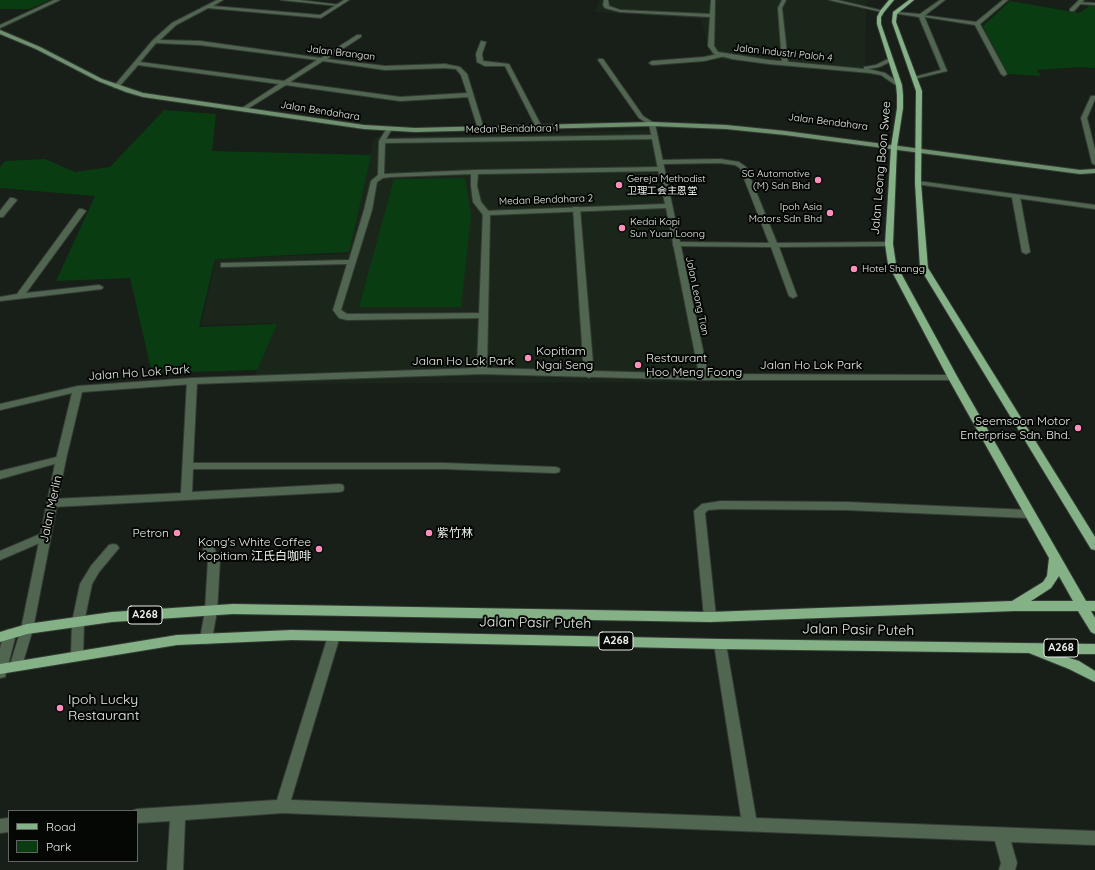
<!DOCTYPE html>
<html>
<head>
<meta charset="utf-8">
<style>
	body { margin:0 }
	#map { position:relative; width:1095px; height:870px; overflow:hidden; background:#181e18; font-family:Quicksand,sans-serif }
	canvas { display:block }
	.legend { position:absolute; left:8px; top:810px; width:130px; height:52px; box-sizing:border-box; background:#050705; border:1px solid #616461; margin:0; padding:5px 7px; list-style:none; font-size:12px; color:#eaefea }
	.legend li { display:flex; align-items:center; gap:8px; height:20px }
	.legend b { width:20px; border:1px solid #616461 }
</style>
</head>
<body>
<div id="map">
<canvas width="1095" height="870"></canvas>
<ul class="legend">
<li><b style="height:5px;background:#85b186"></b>Road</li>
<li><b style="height:11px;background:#093d11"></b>Park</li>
</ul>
</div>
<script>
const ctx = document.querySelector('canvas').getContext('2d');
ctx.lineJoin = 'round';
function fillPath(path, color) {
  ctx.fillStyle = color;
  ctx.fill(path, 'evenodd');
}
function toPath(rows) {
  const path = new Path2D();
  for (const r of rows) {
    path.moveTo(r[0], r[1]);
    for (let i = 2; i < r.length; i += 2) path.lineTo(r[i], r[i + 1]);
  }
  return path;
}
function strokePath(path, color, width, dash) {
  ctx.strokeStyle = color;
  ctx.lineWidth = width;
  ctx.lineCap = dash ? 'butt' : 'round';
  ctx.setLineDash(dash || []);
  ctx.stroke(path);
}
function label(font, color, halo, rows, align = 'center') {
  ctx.font = font + ' Quicksand,"Noto Sans SC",sans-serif';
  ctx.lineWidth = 4;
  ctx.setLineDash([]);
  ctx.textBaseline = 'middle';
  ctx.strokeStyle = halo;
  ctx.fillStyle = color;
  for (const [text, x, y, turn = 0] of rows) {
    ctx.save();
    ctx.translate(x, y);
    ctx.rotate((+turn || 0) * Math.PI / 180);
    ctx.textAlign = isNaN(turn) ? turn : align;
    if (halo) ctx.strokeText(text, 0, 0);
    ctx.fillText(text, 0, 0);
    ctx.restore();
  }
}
fillPath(toPath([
	[599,0,870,0,866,3,865,71,712,59,701,19,595,12],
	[657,130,710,382,252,384,273,323,201,325,216,258,347,254,374,137]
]), '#1b261b');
fillPath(toPath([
	[0,0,50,0,29,9,0,9],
	[1010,1,1079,13,1089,6,1095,6,1095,68,1079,67,1037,70,1041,76,1008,74,983,26],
	[164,110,216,114,212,151,371,155,349,252,215,259,199,327,277,324,257,370,152,373,130,278,56,281,95,196,0,188,0,167,5,161,45,159,75,172,110,167],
	[465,178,471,216,461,307,359,307,394,179]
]), '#093d11');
const lane = toPath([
	[54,0,60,0,0,28,0,25,54,0],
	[281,0,299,0,341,5,339,6,281,0],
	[782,0,786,0,782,8,788,63,785,65,782,63,778,8,782,0],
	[829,0,837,0,884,11,882,12,829,0],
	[1003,0,1008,0,980,24,1007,74,1004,76,1001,74,975,25,919,16,921,15,976,22,1003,0],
	[1077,2,1095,3,1095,5,1079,4,1077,2],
	[723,53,726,55,725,56,704,61,652,65,649,63,652,61,704,57,723,53],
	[599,59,603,59,643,116,654,123,654,125,650,125,639,118,598,60,599,59],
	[1091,96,1095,96,1095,99,1087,118,1095,150,1095,165,1092,163,1081,118,1091,96],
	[389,127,392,129,386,139,655,135,658,137,655,139,385,143,384,174,475,170,661,167,664,169,661,171,478,174,477,186,481,202,490,213,486,215,483,215,473,202,471,186,471,174,391,177,383,178,377,182,372,210,341,310,347,314,487,313,488,315,484,318,347,320,339,318,333,310,347,264,221,267,221,263,224,263,349,260,364,210,371,181,378,175,379,141,387,128,389,127],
	[720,159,739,162,746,167,777,243,889,242,893,244,889,246,779,247,797,296,793,298,789,296,771,247,673,246,673,242,676,242,769,243,740,168,735,165,720,163,660,164,657,162,660,160,720,159],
	[1016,195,1020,197,1030,252,1026,254,1022,252,1012,197,1016,195],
	[573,207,579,207,580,209,594,375,589,378,584,375,573,207],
	[192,378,197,381,193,463,444,463,555,467,559,468,560,470,559,472,555,473,444,469,193,469,192,492,339,484,343,485,344,488,343,491,339,492,53,507,49,506,48,503,49,500,53,499,181,493,187,381,192,378],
	[61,456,65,457,66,459,65,461,0,479,0,471,61,456],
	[721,501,846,502,1029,510,1033,511,1034,514,1033,517,1029,518,846,510,721,509,708,510,705,513,716,617,714,620,710,622,706,620,704,617,694,511,702,504,721,501],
	[45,532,49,533,51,536,49,539,0,560,0,551,45,532],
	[113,544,117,545,119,548,99,572,92,584,84,622,83,656,81,660,77,661,73,660,71,656,72,622,80,584,91,566,109,545,113,544],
	[209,545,213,546,220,560,217,611,212,639,210,643,206,644,202,643,200,639,205,611,208,560,203,549,205,546,209,545],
	[334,631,338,632,340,636,291,800,741,817,714,644,716,640,720,639,724,640,726,644,756,818,1095,831,1095,845,1011,842,1017,863,1015,870,999,870,1001,863,995,841,282,813,185,820,183,870,167,870,170,821,137,823,137,811,132,811,137,809,277,800,328,636,330,632,334,631],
	[9,818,9,832,0,833,0,819,9,818]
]);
const street = toPath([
	[217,0,223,0,213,6,320,15,344,0,349,0,321,18,208,8,176,25,160,40,200,41,321,58,357,35,361,35,361,37,327,59,385,66,445,64,460,67,467,74,484,129,481,131,478,129,468,97,400,101,286,85,244,111,241,109,242,108,279,84,138,65,118,88,114,88,114,86,153,40,172,23,217,0],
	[156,43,200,45,317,60,284,81,140,62,156,43],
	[323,61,385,70,445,68,456,69,461,75,467,93,400,97,290,82,323,61],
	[604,0,608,0,609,6,620,10,710,14,711,0,715,0,714,46,718,52,769,60,864,69,864,67,876,65,890,58,893,60,892,61,879,67,868,69,885,73,902,85,897,86,881,75,870,73,769,64,732,59,714,54,708,46,710,17,620,12,605,8,603,5,604,0],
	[940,0,945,0,924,16,947,71,914,79,914,77,941,70,919,17,893,13,895,12,920,14,940,0],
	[1079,0,1084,0,1074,11,1070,11,1070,9,1079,0],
	[481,41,486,42,482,54,483,61,509,64,542,127,541,128,536,127,505,66,485,66,477,62,476,54,481,41],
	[652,122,655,124,708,374,953,375,956,376,958,378,956,380,704,380,482,374,192,384,82,392,66,459,33,629,21,669,16,670,11,669,10,665,21,629,56,459,72,393,0,410,0,404,78,386,192,378,477,368,483,211,665,204,649,124,652,122],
	[666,208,699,374,487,368,490,215,666,208],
	[918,181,1095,205,1095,209,916,184,915,183,918,181],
	[10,198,13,198,17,200,3,217,0,217,0,211,10,198],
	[79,209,82,209,86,211,26,293,99,285,103,287,102,289,0,301,0,297,17,294,79,209],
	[10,629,14,630,16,634,6,673,5,677,0,678,0,648,4,634,6,630,10,629]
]);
const secondary = toPath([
	[0,30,40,47,102,79,143,93,364,125,415,128,652,122,726,125,785,131,1080,170,1095,169,1095,173,1080,174,785,135,726,129,652,126,415,132,364,129,143,97,126,92,98,81,36,49,0,34,0,30]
]);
const primary = toPath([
	[889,0,894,0,884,12,881,17,881,24,902,85,903,95,903,108,897,147,893,244,896,264,958,378,1086,601,1095,601,1095,611,1091,611,1095,618,1095,634,1091,632,1078,611,1015,611,710,622,233,614,112,622,27,634,0,642,0,632,27,624,112,612,233,604,710,612,1012,601,1043,582,1047,576,1049,558,948,378,888,264,885,244,891,147,897,108,897,95,896,85,877,24,877,17,880,11,889,0],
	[1059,576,1073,601,1031,601,1051,588,1059,576],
	[909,0,914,0,897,14,896,22,922,91,921,183,928,268,1095,537,1095,550,1091,549,920,268,915,183,916,91,892,22,893,12,909,0],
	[292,630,720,639,1095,644,1095,654,1056,654,1079,661,1095,671,1095,682,1069,669,1029,653,720,649,292,640,177,645,0,674,0,664,177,635,292,630]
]);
strokePath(lane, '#353b35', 2);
strokePath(street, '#353b35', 2);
strokePath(secondary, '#353b35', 2);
strokePath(primary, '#353b35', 2);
fillPath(lane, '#516651');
fillPath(street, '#516651');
fillPath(secondary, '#6e906f');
fillPath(primary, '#85b186');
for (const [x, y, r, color] of [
	[818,180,4,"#fe8ebc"],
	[619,185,4,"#fe8ebc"],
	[830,213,4,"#fe8ebc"],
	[622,228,4,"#fe8ebc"],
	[854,269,4,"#fe8ebc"],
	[528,358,4,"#fe8ebc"],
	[638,365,4,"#fe8ebc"],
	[1078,428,4,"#fe8ebc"],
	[177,533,4,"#fe8ebc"],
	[429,533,4,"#fe8ebc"],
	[319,549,4,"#fe8ebc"],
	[60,708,4,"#fe8ebc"]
]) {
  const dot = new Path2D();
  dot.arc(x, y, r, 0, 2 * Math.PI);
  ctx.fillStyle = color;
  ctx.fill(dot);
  strokePath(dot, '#050705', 1.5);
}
label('10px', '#eaefea', '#050705', [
	["Jalan Brangan",341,53,7],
	["Jalan Industri Paloh 4",783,53,6],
	["Jalan Bendahara",320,111,9],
	["Jalan Bendahara",828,122,7],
	["Medan Bendahara 1",512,129,-1],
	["Medan Bendahara 2",546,200,-2],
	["Jalan Leong Tian",697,296,78]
]);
label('10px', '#eaefea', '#050705', [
	["SG Automotive",810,174,"right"],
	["(M) Sdn Bhd",810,186,"right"],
	["Gereja Methodist",627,179],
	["卫理工会主恩堂",627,191],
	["Ipoh Asia",822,207,"right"],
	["Motors Sdn Bhd",822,219,"right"],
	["Kedai Kopi",630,222],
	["Sun Yuan Loong",630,234],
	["Hotel Shangg",862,269]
], 'left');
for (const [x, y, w] of [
	[145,615,34],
	[616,641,34],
	[1061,648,34]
]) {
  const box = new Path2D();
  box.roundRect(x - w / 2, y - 9, w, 18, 3);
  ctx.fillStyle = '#050705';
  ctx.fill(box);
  strokePath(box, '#eaefea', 1);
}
label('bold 11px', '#eaefea', null, [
	["A268",145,615],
	["A268",616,641],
	["A268",1061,648]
]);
label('12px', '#eaefea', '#050705', [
	["Jalan Leong Boon Swee",881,168,-85],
	["Jalan Ho Lok Park",463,361],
	["Jalan Ho Lok Park",811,365],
	["Jalan Ho Lok Park",139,373,-4],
	["Jalan Merlin",51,509,-78]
]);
label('12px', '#eaefea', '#050705', [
	["Kopitiam",536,351],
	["Ngai Seng",536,365],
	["Restaurant",646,358],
	["Hoo Meng Foong",646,372],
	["Seemsoon Motor",1070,421,"right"],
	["Enterprise Sdn. Bhd.",1070,435,"right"],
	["Petron",169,533,"right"],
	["紫竹林",437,533],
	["Kong's White Coffee",311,542,"right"],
	["Kopitiam 江氏白咖啡",311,556,"right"]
], 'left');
label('14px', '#eaefea', '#050705', [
	["Jalan Pasir Puteh",535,623,1],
	["Jalan Pasir Puteh",858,630,1]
]);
label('14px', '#eaefea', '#050705', [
	["Ipoh Lucky",68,700],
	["Restaurant",68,716]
], 'left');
</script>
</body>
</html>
